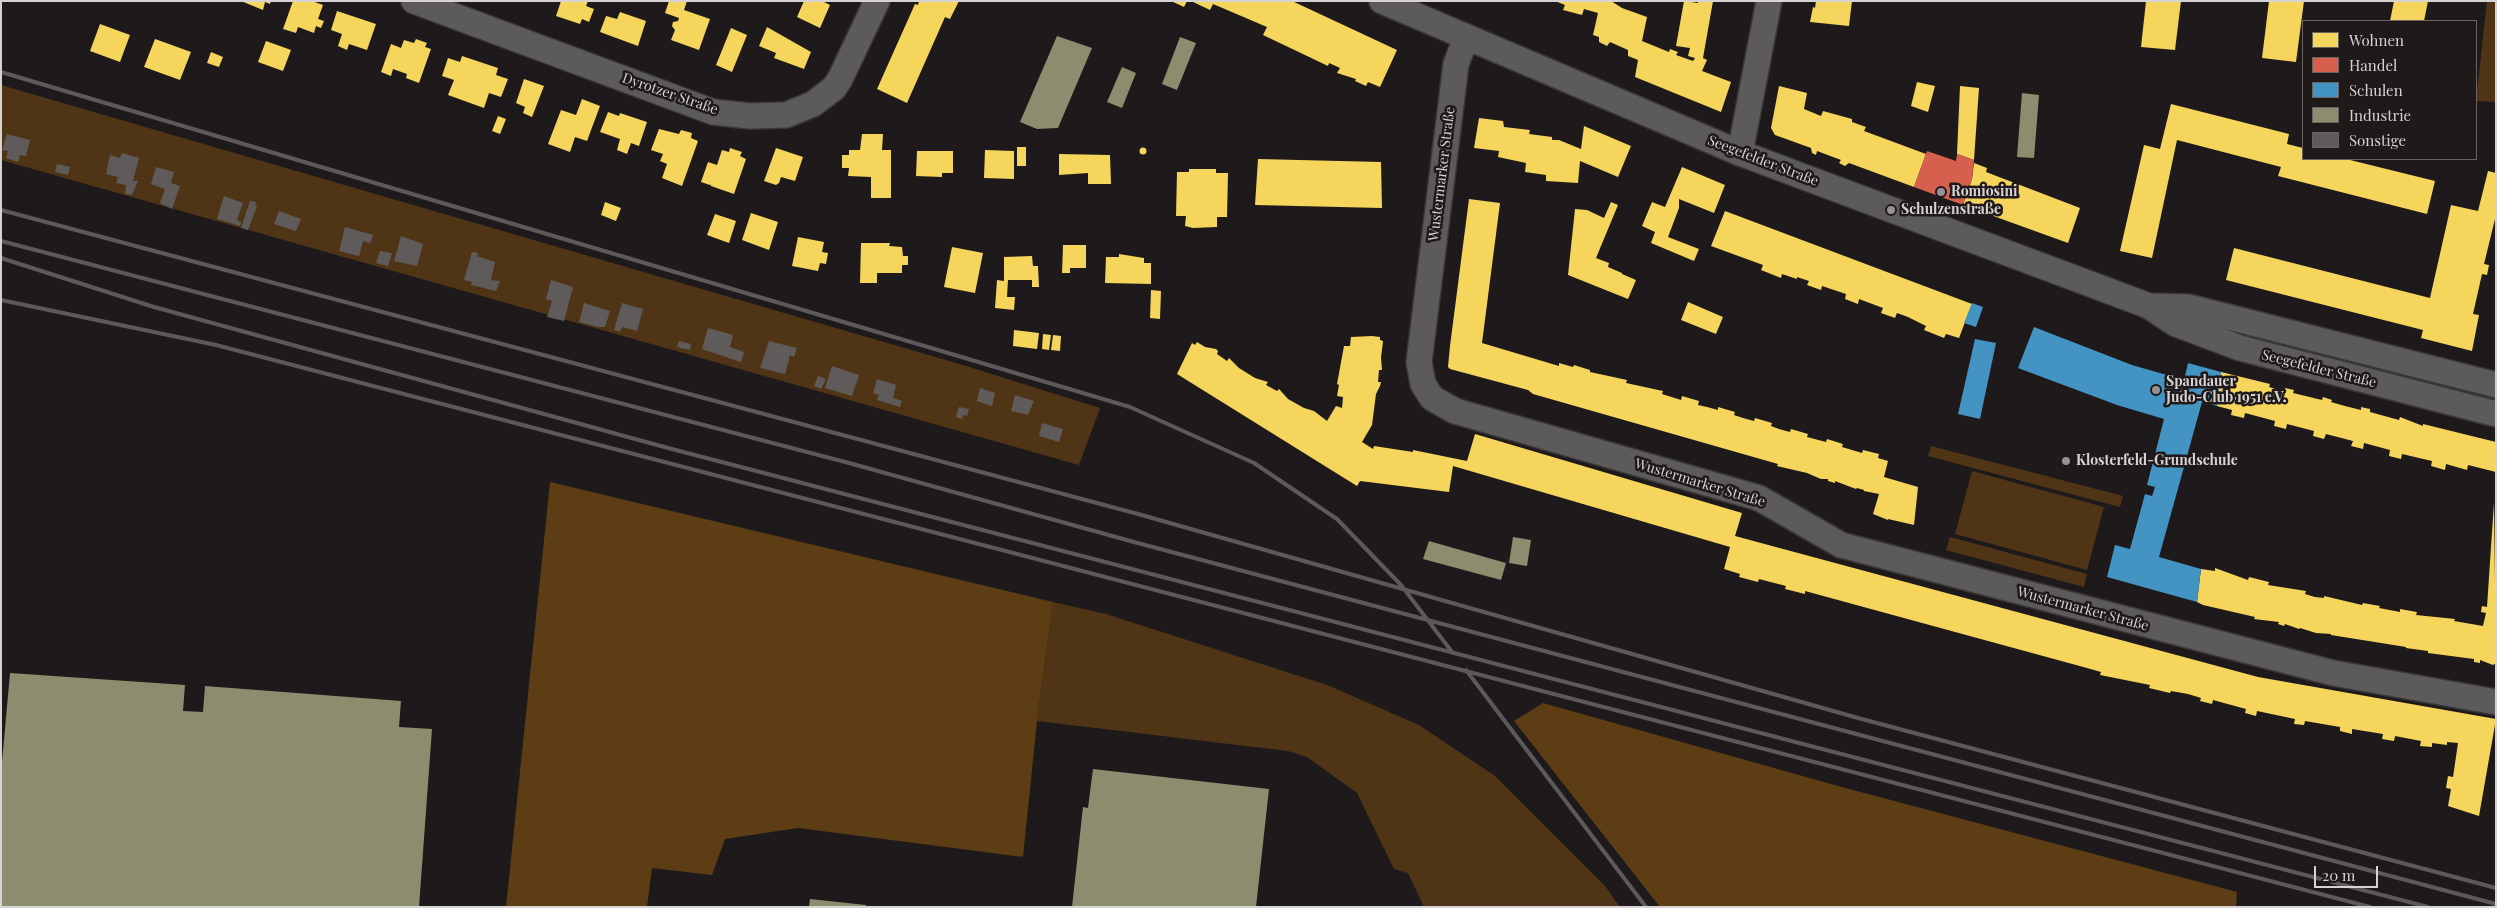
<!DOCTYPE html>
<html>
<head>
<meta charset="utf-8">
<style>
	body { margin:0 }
	#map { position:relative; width:2497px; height:908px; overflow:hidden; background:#1e1a1b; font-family:"Playfair Display",serif }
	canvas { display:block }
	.frame { position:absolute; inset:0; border:2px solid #d7d3d3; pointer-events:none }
	.legend { position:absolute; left:2302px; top:20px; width:175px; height:140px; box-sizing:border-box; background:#1f191a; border:1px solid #696364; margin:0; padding:6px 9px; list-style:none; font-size:15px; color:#d7d3d3 }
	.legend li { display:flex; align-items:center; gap:10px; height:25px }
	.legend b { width:25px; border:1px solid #696364 }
	.scale { position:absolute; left:2314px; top:866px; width:64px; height:22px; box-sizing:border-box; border:2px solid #d7d3d3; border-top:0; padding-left:6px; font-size:15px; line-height:18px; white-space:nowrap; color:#d7d3d3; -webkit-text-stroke:4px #1f191a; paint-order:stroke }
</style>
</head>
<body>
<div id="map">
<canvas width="2497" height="908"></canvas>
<div class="frame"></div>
<ul class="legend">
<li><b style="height:14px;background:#f6d55c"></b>Wohnen</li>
<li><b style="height:14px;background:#d6604d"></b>Handel</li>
<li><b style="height:14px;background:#4393c3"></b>Schulen</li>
<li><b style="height:14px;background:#8c8c6e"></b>Industrie</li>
<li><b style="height:14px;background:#5f5b5b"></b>Sonstige</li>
</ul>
<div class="scale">20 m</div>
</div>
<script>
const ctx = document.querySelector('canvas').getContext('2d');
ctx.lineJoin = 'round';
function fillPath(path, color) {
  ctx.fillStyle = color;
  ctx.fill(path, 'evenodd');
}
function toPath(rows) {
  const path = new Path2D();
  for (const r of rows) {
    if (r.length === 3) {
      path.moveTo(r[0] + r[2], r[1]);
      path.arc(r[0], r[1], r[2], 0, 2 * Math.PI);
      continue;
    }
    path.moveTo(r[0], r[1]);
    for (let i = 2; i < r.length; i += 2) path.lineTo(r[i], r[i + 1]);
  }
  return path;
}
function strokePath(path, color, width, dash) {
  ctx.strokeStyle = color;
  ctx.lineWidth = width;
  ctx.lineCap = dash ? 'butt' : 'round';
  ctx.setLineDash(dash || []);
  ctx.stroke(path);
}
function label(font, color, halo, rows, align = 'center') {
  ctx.font = font + ' "Playfair Display",serif';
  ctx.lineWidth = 5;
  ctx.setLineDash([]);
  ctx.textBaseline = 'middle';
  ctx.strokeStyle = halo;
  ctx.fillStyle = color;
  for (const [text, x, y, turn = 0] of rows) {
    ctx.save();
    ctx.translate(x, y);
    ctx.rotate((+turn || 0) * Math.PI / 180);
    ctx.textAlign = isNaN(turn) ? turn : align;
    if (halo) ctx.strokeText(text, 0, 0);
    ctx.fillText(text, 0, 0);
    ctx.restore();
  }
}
fillPath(toPath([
	[2487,1,2496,1,2496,102,2476,101],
	[1,85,963,365,1100,408,1079,465,1,160],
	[2194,320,2496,394,2496,401,2455,390,2439,390,2271,349],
	[1931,446,2123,496,2120,507,1928,456],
	[1972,471,2104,507,2087,570,1955,534],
	[1950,537,2087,574,2084,587,1946,550],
	[1053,602,1106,614,1327,685,1419,725,1495,776,1605,886,1620,907,1424,907,1408,873,1394,869,1357,793,1307,757,1288,751,1037,721]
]), '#4f3516');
fillPath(toPath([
	[550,482,1053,602,1037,721,1023,857,798,828,725,839,712,875,652,868,647,907,506,907],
	[1543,703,1838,786,2237,892,2236,907,1660,907,1514,721]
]), '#5d3d14');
fillPath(toPath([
	[241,1,271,1,270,4,265,2,263,10],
	[293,1,312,1,323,5,318,19,324,21,321,28,316,26,314,33,298,27,296,33,283,29],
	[561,1,588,1,586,6,594,9,589,22,582,19,580,24,556,16],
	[669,1,687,1,684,10,710,19,699,50,671,40,675,30,672,26,673,22,678,21,679,18,665,13],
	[804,1,822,1,830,5,820,28,797,17],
	[919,1,959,1,950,19,945,17,907,103,877,89,915,4,918,5],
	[1171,1,1187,1,1184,7],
	[1191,1,1292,1,1397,50,1380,87,1368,82,1366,86,1355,81,1356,79,1337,73,1340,68,1329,63,1328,66,1263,35,1267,27,1213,4,1210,10],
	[1555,1,1611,1,1622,8,1647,17,1642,41,1669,52,1670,49,1678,52,1676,55,1693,61,1695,58,1688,56,1690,48,1676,46,1684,1,1698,3,1698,1,1713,1,1703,58,1707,60,1702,71,1731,82,1721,112,1635,77,1638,60,1628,56,1628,50,1610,42,1607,46,1599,42,1599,37,1593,35,1598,13,1584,9,1582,15,1563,10,1565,5],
	[1816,1,1852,1,1849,26,1810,22,1813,7,1815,8],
	[2146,1,2181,1,2175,50,2141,47],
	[2269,1,2304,1,2296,62,2262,58],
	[2394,1,2428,1,2424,21,2390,21],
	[337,11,376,24,367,50,349,44,347,50,338,46,342,34,331,30],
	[620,12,646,21,638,46,600,32,606,16,617,19],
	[100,24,130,35,120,62,90,51],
	[767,27,811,52,804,69,774,58,776,53,759,46],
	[731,28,747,35,732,72,716,65],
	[155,39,191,52,180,80,144,67],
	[416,39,427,43,425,47,431,49,419,83,406,78,407,74,393,69,391,76,381,72,391,44,401,48,404,40,414,43],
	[266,41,291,50,283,71,258,62],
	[211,52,223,57,219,67,207,63],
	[462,56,498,68,496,75,508,79,501,97,489,93,484,108,448,95,454,80,442,76,448,58,460,62],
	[524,79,544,86,532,117,523,113,525,107,516,103],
	[1917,82,1935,86,1928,112,1911,106],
	[1779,86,1807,93,1804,109,1821,116,1823,111,1852,119,1852,122,1866,127,1864,131,1926,154,1914,187,1849,163,1845,166,1839,163,1841,160,1817,151,1816,155,1812,153,1811,148,1775,135,1771,128],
	[1960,86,1979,88,1974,160,1957,154],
	[582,99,600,106,587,141,575,137,570,152,548,144,561,110,576,115],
	[2171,104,2289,134,2287,144,2303,148,2303,159,2346,159,2435,181,2427,214,2278,176,2281,167,2177,140,2152,258,2120,251,2144,145,2160,149],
	[608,112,619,116,620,113,647,122,639,146,631,143,627,154,617,150,620,139,600,132],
	[498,116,506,119,500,134,492,131],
	[1479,118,1503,121,1504,127,1530,130,1529,134,1552,137,1552,140,1559,140,1581,149,1584,126,1631,146,1618,177,1580,161,1578,183,1546,181,1546,175,1525,172,1526,163,1498,157,1499,151,1474,148],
	[659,129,679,134,681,130,692,133,691,138,698,141,682,186,662,178,667,164,660,161,663,154,651,150],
	[862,134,883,134,882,150,891,150,891,198,871,198,871,177,848,176,849,168,842,168,842,155,849,155,849,150,860,150],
	[1017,147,1026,147,1026,166,1017,166],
	[1143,151,3.5],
	[730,148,742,152,740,156,746,159,734,194,711,186,710,184,710,185,701,182,708,162,717,165,722,150,729,152],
	[776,148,803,157,795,181,781,177,779,183,776,185,764,181],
	[985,150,1014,151,1014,179,984,178],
	[917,151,953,151,953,173,942,173,942,177,916,176],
	[1059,154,1110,155,1111,184,1088,184,1088,173,1059,175],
	[1258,159,1381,162,1382,208,1255,205],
	[1974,163,1987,168,1986,172,2080,208,2068,243,1963,205,1972,179],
	[1682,167,1725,185,1714,213,1679,199,1679,208,1668,237,1699,249,1694,261,1651,243,1655,232,1642,226,1652,202,1665,207],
	[1189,169,1216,169,1216,173,1228,173,1227,217,1217,217,1217,227,1193,228,1185,226,1186,216,1176,216,1177,172,1189,172],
	[2488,171,2496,173,2496,215,2484,264,2489,265,2487,275,2482,274,2473,314,2479,315,2472,351,2421,338,2423,330,2226,280,2234,248,2430,298,2451,205,2478,211],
	[1469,199,1500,203,1482,343,1559,366,1559,363,1573,367,1574,365,1590,370,1590,372,1627,380,1626,383,1663,391,1662,394,1681,400,1682,396,1699,401,1698,405,1707,407,1718,410,1718,407,1735,412,1734,415,1743,418,1754,421,1755,418,1772,423,1771,426,1779,429,1790,432,1791,429,1808,434,1807,437,1826,442,1827,439,1843,444,1842,447,1862,453,1863,450,1879,454,1878,458,1888,461,1884,477,1918,487,1914,525,1888,519,1888,520,1873,514,1879,494,1864,491,1864,490,1857,488,1856,489,1835,481,1835,483,1828,481,1828,479,1821,479,1807,473,1777,466,1778,464,1533,394,1528,390,1450,369,1448,367,1450,346],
	[605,202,621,208,616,221,601,215],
	[1611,202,1618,205,1596,258,1609,263,1608,267,1622,273,1622,274,1636,280,1628,299,1568,275,1575,209,1587,210,1604,218],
	[1725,211,1972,304,1959,338,1946,334,1944,338,1924,330,1926,326,1908,317,1897,313,1895,318,1881,313,1883,308,1859,299,1858,304,1845,299,1846,294,1822,286,1821,290,1807,285,1809,281,1797,277,1797,279,1782,274,1781,278,1761,270,1763,265,1711,246],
	[751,213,778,222,769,250,742,240],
	[715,214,736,221,729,243,707,235],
	[798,237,824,242,822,252,828,253,826,264,820,263,818,271,792,266],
	[861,243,890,243,889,246,902,247,903,256,908,256,908,265,902,265,902,273,877,273,877,283,860,283],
	[1063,245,1086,245,1086,268,1070,268,1070,273,1062,273],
	[952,247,983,253,975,293,944,287],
	[1119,254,1144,258,1144,263,1151,263,1151,284,1105,283,1106,257,1119,257],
	[1032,256,1033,266,1038,266,1039,287,1032,287,1032,280,1008,280,1007,297,1015,297,1014,310,995,308,997,280,1004,281,1004,257],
	[1151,290,1161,291,1160,319,1150,318],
	[1688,302,1723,317,1716,334,1681,320],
	[1014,330,1039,333,1037,349,1013,346],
	[1043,334,1051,335,1049,350,1042,349],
	[1053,335,1061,336,1060,351,1051,350],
	[1372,336,1380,337,1380,340,1383,341,1381,358,1382,370,1379,370,1378,382,1381,382,1380,386,1376,394,1372,425,1362,442,1373,449,1374,446,1413,452,1413,450,1467,461,1475,434,1742,513,1735,536,2258,677,2496,719,2479,816,2448,806,2451,789,2446,788,2448,776,2453,777,2458,743,2447,742,2447,745,2432,743,2432,747,2420,746,2421,741,2395,736,2394,741,2382,739,2383,734,2352,729,2352,734,2340,731,2340,727,2305,721,2304,725,2294,724,2295,719,2257,711,2256,716,2245,713,2246,709,2213,700,2212,704,2200,701,2201,698,2188,694,2171,691,2170,693,2149,688,2150,685,2100,675,2101,672,2087,668,1805,591,1805,594,1785,589,1786,586,1759,579,1758,582,1739,577,1740,574,1724,569,1730,547,1453,466,1449,492,1360,481,1357,486,1177,374,1192,343,1195,345,1197,342,1205,347,1216,349,1218,351,1217,354,1227,361,1229,358,1239,368,1255,378,1268,382,1266,385,1277,391,1279,389,1288,399,1304,408,1314,411,1327,421,1336,406,1342,408,1343,397,1337,396,1339,385,1337,384,1344,346,1350,346,1351,337],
	[2221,372,2270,384,2269,387,2283,391,2285,388,2294,390,2293,393,2322,400,2323,397,2332,400,2331,402,2345,406,2361,410,2361,407,2370,409,2370,412,2399,420,2400,417,2423,426,2423,424,2496,442,2496,472,2468,465,2467,470,2446,464,2445,470,2431,466,2432,461,2402,454,2401,459,2389,456,2390,450,2364,443,2363,449,2351,446,2353,441,2326,434,2324,439,2313,436,2314,431,2287,424,2286,429,2274,426,2275,421,2245,413,2244,418,2231,415,2232,410,2217,406],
	[2494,502,2496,663,2493,665,2480,660,2480,663,2474,662,2474,659,2428,653,2428,651,2406,648,2406,647,2331,635,2331,634,2316,633,2300,628,2299,629,2285,624,2284,626,2278,624,2279,622,2254,619,2255,617,2203,605,2197,602,2201,569,2215,571,2215,568,2248,580,2249,577,2269,582,2268,585,2306,591,2305,594,2315,597,2324,598,2324,596,2362,605,2363,603,2380,606,2379,608,2400,612,2400,609,2417,612,2416,615,2455,619,2454,621,2483,626,2486,613,2481,612,2482,606,2487,607]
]), '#f6d55c');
fillPath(toPath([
	[1927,151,1956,161,1957,154,1974,160,1972,179,1963,205,1914,187]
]), '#d6604d');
fillPath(toPath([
	[1972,303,1983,307,1976,327,1964,323],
	[2034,327,2132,365,2184,380,2188,363,2221,372,2217,406,2202,402,2159,557,2201,569,2197,602,2107,577,2115,545,2130,549,2145,494,2152,496,2155,487,2147,485,2164,419,2117,405,2018,368],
	[1975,339,1996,343,1980,419,1958,414]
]), '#4393c3');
fillPath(toPath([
	[1057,36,1092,48,1058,128,1037,129,1020,122],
	[1180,37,1196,43,1177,90,1162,84],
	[1122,67,1136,73,1122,108,1107,102],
	[2022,93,2039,95,2034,158,2017,157],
	[1513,537,1531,540,1527,566,1509,563],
	[1429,541,1506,563,1501,580,1423,559],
	[10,673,185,685,183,711,203,712,205,686,401,701,399,727,432,729,419,907,1,907,1,773],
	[1093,769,1269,789,1256,907,1072,907,1083,807,1088,808],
	[810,899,866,905,866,907,809,907]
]), '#8c8c6e');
fillPath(toPath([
	[7,134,30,140,26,156,20,155,18,162,6,158,8,151,2,150],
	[122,153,139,158,133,181,138,181,132,195,125,194,126,185,116,183,118,177,106,174,110,155,120,158],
	[57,164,70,167,68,175,55,172],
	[156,167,174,172,171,183,180,186,172,209,160,203,165,189,151,184],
	[224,196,243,203,237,220,241,222,240,226,217,219],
	[250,201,256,202,255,205,257,206,248,230,241,228],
	[279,211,301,219,296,231,274,224],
	[345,227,373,235,370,243,363,241,359,256,339,251],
	[401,236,423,244,417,266,394,261],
	[380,251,392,253,388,266,376,263],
	[472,252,478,253,477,256,495,262,491,280,500,281,496,291,471,285,472,282,464,280],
	[551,280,573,287,564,321,547,317,552,301,546,299],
	[584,303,610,311,605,327,598,327,579,322],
	[622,303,643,309,637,331,622,327,620,332,614,330],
	[708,328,733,335,730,347,744,352,741,362,702,349],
	[679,341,691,344,690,350,677,347],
	[769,341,797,348,794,357,790,355,785,374,760,368],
	[832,366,859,375,852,396,825,388],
	[818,376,826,379,821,389,814,386],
	[877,379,896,385,893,398,902,401,900,407,877,400,879,395,873,393],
	[980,388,995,393,992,406,977,401],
	[1015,395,1034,401,1028,415,1011,411],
	[959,407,969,409,967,416,963,415,962,419,956,417],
	[1042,423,1063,429,1059,442,1039,436]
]), '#5f5b5b');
const minor = toPath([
	[414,1,713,112,750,116,786,115,813,104,834,88,840,79,877,1],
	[1382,1,1740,153,2149,306,2176,324,2240,348,2496,414],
	[1466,38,1456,64,1419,362,1423,384,1432,398,1455,411,1759,498,1841,545,2333,673,2496,702],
	[1740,153,1769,1],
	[2149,306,2189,307,2496,385]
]);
strokePath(minor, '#393636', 28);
strokePath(minor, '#5c5a5a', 25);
strokePath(toPath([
	[1,72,1130,407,1254,463,1337,519,1401,585,1452,652],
	[1,210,1138,514,1858,718,2496,888],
	[1,241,849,463,1134,542,2496,904],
	[1,258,154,307,668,448,2428,907],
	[1,300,216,345,2370,907],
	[1466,670,1646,907]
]), '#5c595a', 4);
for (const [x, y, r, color] of [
	[1941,192,5,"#969293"],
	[1891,210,5,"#969293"],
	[2156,390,5,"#969293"],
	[2066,461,5,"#969293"]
]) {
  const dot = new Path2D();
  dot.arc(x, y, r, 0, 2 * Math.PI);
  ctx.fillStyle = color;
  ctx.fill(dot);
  strokePath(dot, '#1f191a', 2);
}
label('14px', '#d7d3d3', '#1f191a', [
	["Dyrotzer Straße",670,94,19],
	["Seegefelder Straße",1763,161,21],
	["Wustermarker Straße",1442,174,-83],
	["Seegefelder Straße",2319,369,14],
	["Wustermarker Straße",1700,483,17],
	["Wustermarker Straße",2083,609,15]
]);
label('bold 14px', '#d7d3d3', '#1f191a', [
	["Romiosini",1951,192],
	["Schulzenstraße",1901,210],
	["Spandauer",2166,382],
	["Judo-Club 1951 e.V.",2166,398],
	["Klosterfeld-Grundschule",2076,461]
], 'left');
</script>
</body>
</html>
